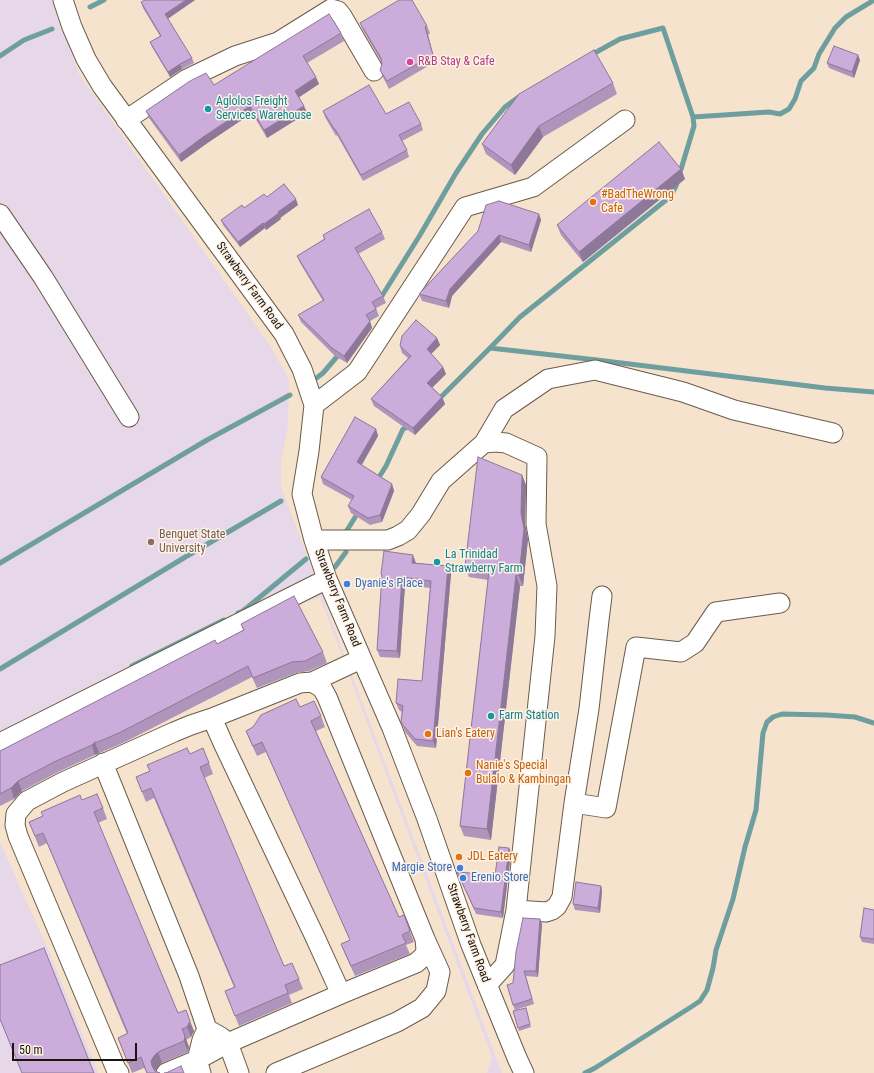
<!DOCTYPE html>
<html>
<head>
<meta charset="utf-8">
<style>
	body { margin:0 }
	#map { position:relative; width:874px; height:1073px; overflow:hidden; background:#f6e3ce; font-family:"Roboto Condensed",sans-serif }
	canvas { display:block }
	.scale { position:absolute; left:12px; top:1043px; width:125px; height:18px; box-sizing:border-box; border:2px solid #1a140d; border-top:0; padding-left:5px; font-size:12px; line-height:14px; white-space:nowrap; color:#1a140d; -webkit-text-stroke:3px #fdf2e5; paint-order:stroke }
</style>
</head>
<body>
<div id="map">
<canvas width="874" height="1073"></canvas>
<div class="scale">50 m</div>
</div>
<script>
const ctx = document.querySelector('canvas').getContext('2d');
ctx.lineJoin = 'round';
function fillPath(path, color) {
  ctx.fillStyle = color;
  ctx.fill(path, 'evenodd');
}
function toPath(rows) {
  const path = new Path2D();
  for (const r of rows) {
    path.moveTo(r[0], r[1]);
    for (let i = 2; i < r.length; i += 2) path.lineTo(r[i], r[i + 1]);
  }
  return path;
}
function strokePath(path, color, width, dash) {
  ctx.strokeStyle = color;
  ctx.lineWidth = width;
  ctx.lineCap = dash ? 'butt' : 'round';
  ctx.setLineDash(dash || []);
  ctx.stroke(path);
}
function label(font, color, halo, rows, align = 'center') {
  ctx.font = font + ' "Roboto Condensed",sans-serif';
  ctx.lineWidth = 3;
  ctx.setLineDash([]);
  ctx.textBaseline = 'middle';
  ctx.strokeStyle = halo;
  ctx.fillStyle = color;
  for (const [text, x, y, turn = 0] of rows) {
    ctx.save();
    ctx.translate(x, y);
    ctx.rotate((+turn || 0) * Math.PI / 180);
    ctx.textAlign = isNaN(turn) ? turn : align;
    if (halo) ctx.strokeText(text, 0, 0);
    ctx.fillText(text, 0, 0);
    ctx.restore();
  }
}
fillPath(toPath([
	[0,0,52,0,79,74,269,344,289,379,288,426,281,461,281,487,502,1073,487,1073,492,1057,320,597,298,605,0,757],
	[0,842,50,954,98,1073,0,1073]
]), '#e6d7e9');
strokePath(toPath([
	[90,7,104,0],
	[0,56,24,40,52,29],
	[693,117,769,112,780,114,789,109,795,99,801,81,814,68,819,54,835,28,846,17,874,0],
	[380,299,420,235,456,173,482,134,505,107,520,96],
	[490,348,597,360,825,388,874,392],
	[310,383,323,373,341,352],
	[437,401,490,348,520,317,671,196,676,186,694,126,693,117,663,28,620,39,591,55],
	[376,482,386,466,403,429,411,426],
	[344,535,359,511],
	[0,563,207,440,290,395],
	[335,567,346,552],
	[238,613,243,611,306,559],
	[132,666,224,620],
	[0,669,187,556,281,501],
	[585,1073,595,1068,691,1007,700,1001,707,990,713,968,716,950,733,899,745,847,756,810,763,733,767,722,773,717,782,714,826,715,855,717,874,723]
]), '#6e9f9e', 5);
const minor = toPath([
	[63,0,72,27,86,59,102,86,284,334,302,369,314,405,309,451,302,494,314,540,327,579,392,728,427,819,471,945,517,1058,524,1073],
	[126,120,187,79,235,56,278,42,331,9,338,11,342,16,374,71],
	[0,214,43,277,129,417],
	[314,405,357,372,465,207,533,187,625,120],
	[484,443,504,409,548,379,595,370,683,392,734,410,833,433],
	[314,540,388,540,398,536,408,530,421,514,441,481,484,443,495,442,506,443,537,457,536,524,547,586,545,636,516,910,505,965,487,985],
	[312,682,361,659],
	[212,718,300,683,312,682,322,688,327,697,425,939,426,950,424,956,416,963,341,994],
	[0,743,327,579],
	[103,763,189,976,207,1029,221,1037,228,1043,239,1073],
	[574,803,606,808,636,647,681,652,695,643,716,612,780,603],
	[516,910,546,912,552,910,557,906,562,897,574,803,589,709,599,620,602,596],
	[119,1073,116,1069,18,836,15,825,16,814,27,801,63,782,174,732,191,725,212,718,223,743,315,937,341,994,228,1043,197,1060,166,1073],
	[201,1073,197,1060,202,1040,207,1029],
	[276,1073,397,1022,422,1008,436,991,440,972,425,939]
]);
strokePath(minor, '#6b5b49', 21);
strokePath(minor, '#fff', 19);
fillPath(toPath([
	[195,0,168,19,192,58,194,63,182,69,170,77,152,47,150,42,160,36,143,8,141,2],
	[360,23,427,26,430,33,428,35,435,62,389,89,383,77,380,70,382,64,382,63,363,30],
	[341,33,344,41,307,63,319,84,299,97,307,113,267,138,252,113,206,144,181,162,149,118,146,111,214,85],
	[858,55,860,60,854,78,829,68,827,63],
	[613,83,617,94,543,137,515,175,486,154,482,144],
	[323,111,386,114,421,124,423,130,402,141,407,150,409,157,363,181,337,135,336,136,325,117],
	[681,169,685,179,583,262,561,235,557,225],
	[267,197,298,205,280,218,281,219,266,230,265,228,240,247,223,225,221,220],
	[539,214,541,220,531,252,501,242,452,296,449,308,422,301,419,294,478,231],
	[382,232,385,239,358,254,383,296,386,303,376,308,379,316,370,321,372,328,347,363,335,356,301,322,298,315,323,301,300,263,297,256,324,239,323,235],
	[437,338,440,345,431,354,443,367,446,374,432,387,442,397,445,404,415,435,374,406,371,399,408,358,402,353,400,346],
	[376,429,378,436,362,465,392,484,394,491,382,522,370,525,351,513,348,506,352,500,323,484,321,477],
	[522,475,526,485,525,524,528,539,523,586,520,586,491,840,464,836,460,826,488,580,469,577,465,566],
	[416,563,448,566,451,574,436,748,417,746,405,732,401,721,402,712,399,710,396,703,422,681,430,588,405,585,400,658,380,657,377,650,382,578,381,574],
	[241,624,323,652,327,663,309,671,296,673,257,688,252,677,125,742,102,752,99,753,95,755,58,772,22,791,14,799,0,806,0,751,217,644,243,630],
	[300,707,321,716,325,727,316,731,399,917,410,931,414,942,406,945,410,954,355,976,345,954,341,944,350,940,266,752,257,756,250,741,246,731],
	[190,754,209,763,213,774,204,778,284,966,299,979,303,989,289,995,292,1003,239,1026,225,991,234,987,154,798,146,802,136,777,150,771,147,765],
	[82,800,103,808,107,819,98,823,178,1013,194,1031,191,1037,186,1040,189,1047,188,1052,162,1063,158,1066,155,1071,160,1073,147,1073,144,1068,132,1073,118,1038,127,1034,47,843,39,847,29,822],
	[509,848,511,853,503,918,476,914,457,872,495,875],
	[601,886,602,891,600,913,575,910,573,904],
	[874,910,874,944,862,942,860,937],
	[540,919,542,924,538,977,526,976,534,1004,515,1010,513,1005,513,983],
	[526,1008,531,1027,519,1031,513,1011]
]), '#af94bb');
fillPath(toPath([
	[186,0,195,0,167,19,165,14],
	[425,27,428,35,435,62],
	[858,55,860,60,854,78,852,72],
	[180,64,182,69,170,77,168,72],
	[316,77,319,84,298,98,295,91],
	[250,106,252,113,206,144,181,162,179,155,203,137],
	[304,106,307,113,267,138,264,130],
	[539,126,543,137,515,175,511,165],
	[681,169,685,179,583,262,579,252],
	[296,199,298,205,280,218,281,219,266,230,264,224,278,212],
	[539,214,541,220,531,252,529,245],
	[263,223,265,228,240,247,238,242],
	[499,235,501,242,452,296,449,308,446,301,450,289],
	[370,321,372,328,347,363,344,356],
	[437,338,440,345,429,356,427,349],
	[443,367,446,374,430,390,427,383],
	[442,397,445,404,415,435,413,428],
	[376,429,378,436,359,469,357,462],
	[522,475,526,485,525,524,528,539,523,586,519,576],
	[392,484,394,491,382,522,380,515],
	[413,555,416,563,415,570,412,563],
	[448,566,451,574,436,748,433,741],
	[516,575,520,586,491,840,487,829],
	[402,577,405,585,400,658,397,651],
	[95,742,99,753,95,755,92,745],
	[18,781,22,791,14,799,11,788],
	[509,848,511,853,503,918,501,912],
	[601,886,602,891,600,913,598,908],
	[540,919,542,924,538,977,536,971],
	[190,1021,194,1031,191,1037,187,1027],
	[185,1036,189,1047,188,1052,184,1041],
	[158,1052,162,1063,158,1066,155,1071,152,1066,151,1061,154,1056]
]), '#8e7899');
const building = toPath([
	[145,0,186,0,165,14,192,58,180,64,168,72,150,42,161,36,141,2,145,0],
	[399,0,412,0,427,26,425,27,433,55,387,81,380,70,382,64,381,58,360,23,399,0],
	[329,14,341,33,303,56,316,77,295,91,304,106,264,130,250,106,203,137,179,155,146,111,190,81,206,73,214,85,329,14],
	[834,46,858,55,852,72,827,63,834,46],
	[594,50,613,83,539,126,511,165,482,144,519,94,594,50],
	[369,85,386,114,409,102,421,124,399,135,407,150,361,175,335,129,334,129,323,111,369,85],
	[659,142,681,169,579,252,557,225,659,142],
	[284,184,296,199,278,212,279,213,264,224,263,223,238,242,221,220,242,205,244,208,264,194,267,197,284,184],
	[499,201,539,214,529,245,499,235,450,289,446,301,419,294,478,231,486,205,499,201],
	[369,209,382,232,355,248,375,282,374,282,376,284,383,296,372,302,376,309,366,315,370,321,344,356,332,348,298,315,324,300,297,256,325,239,323,235,369,209],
	[416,320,437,338,427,349,443,367,427,383,442,397,413,428,371,399,411,356,400,346,402,336,416,320],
	[355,417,376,429,357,462,392,484,380,515,368,518,348,506,354,496,321,477,355,417],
	[478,457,522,475,521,513,524,529,519,576,516,575,487,829,460,826,489,571,465,566,478,457],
	[384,551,413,555,412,563,448,566,433,741,415,739,403,725,401,721,403,706,396,703,398,679,422,681,431,581,402,577,397,651,377,650,382,575,381,574,384,551],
	[294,596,323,652,305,661,292,662,253,678,248,666,121,732,98,742,95,742,92,745,54,762,18,781,11,788,0,794,0,751,215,640,217,644,244,630,241,624,294,596],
	[296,699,300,707,314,701,321,716,311,721,399,917,404,915,410,931,402,935,406,943,351,966,341,944,350,940,262,742,253,746,246,731,253,727,261,715,296,699],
	[187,748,190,754,203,748,209,763,200,767,284,966,292,963,299,979,285,985,288,993,235,1016,225,991,235,987,151,788,142,792,136,777,150,771,147,765,187,748],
	[97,794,103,808,94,812,178,1013,186,1010,190,1021,187,1027,182,1029,185,1036,184,1041,158,1052,154,1056,151,1061,152,1066,155,1071,160,1073,147,1073,141,1057,128,1063,118,1038,128,1033,43,833,35,836,29,822,43,816,41,812,80,795,82,800,97,794],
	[499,847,509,848,501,912,474,908,457,872,495,875,499,847],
	[576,882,601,886,598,908,573,904,576,882],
	[864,908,874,910,874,939,860,937,864,908],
	[523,918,540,919,536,971,524,971,532,999,513,1005,507,985,513,983,516,952,523,918],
	[44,948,94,1073,22,1073,0,1019,0,965,44,948],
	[526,1008,530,1024,518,1028,513,1011,526,1008],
	[181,1066,184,1073,164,1073,166,1073,181,1066]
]);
fillPath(building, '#cbacda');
strokePath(building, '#8e7899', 1);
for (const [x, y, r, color] of [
	[410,62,4,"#d1479c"],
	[208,109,4,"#0f9aa8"],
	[593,202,4,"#e8710a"],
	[151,542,4,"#8d6e63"],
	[437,562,4,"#0f9aa8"],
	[347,584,4,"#3f7fe0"],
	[491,716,4,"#0f9aa8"],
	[428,734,4,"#e8710a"],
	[468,773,4,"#e8710a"],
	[459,857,4,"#e8710a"],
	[460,868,4,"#3f7fe0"],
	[463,878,4,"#3f7fe0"]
]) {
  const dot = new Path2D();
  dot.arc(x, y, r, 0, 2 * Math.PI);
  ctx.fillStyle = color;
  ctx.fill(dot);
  strokePath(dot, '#fdf2e5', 1.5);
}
label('12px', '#b23c85', '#fdf2e5', [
	["R&B Stay & Cafe",418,62]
], 'left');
label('12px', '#0d838f', '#fdf2e5', [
	["Aglolos Freight",216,102],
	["Services Warehouse",216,116],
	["La Trinidad",445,555],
	["Strawberry Farm",445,569],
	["Farm Station",499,716]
], 'left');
label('12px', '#c56008', '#fdf2e5', [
	["#BadTheWrong",601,195],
	["Cafe",601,209],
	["Lian's Eatery",436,734],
	["Nanie's Special",476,766],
	["Bulalo & Kambingan",476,780],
	["JDL Eatery",467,857]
], 'left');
label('12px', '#1a140d', '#fdf2e5', [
	["Strawberry Farm Road",249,286,54],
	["Strawberry Farm Road",337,598,68],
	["Strawberry Farm Road",468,933,70]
]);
label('12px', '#785e54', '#fdf2e5', [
	["Benguet State",159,535],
	["University",159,549]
], 'left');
label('12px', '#366cbe', '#fdf2e5', [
	["Dyanie's Place",355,584],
	["Margie Store",452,868,"right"],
	["Erenio Store",471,878]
], 'left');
</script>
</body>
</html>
